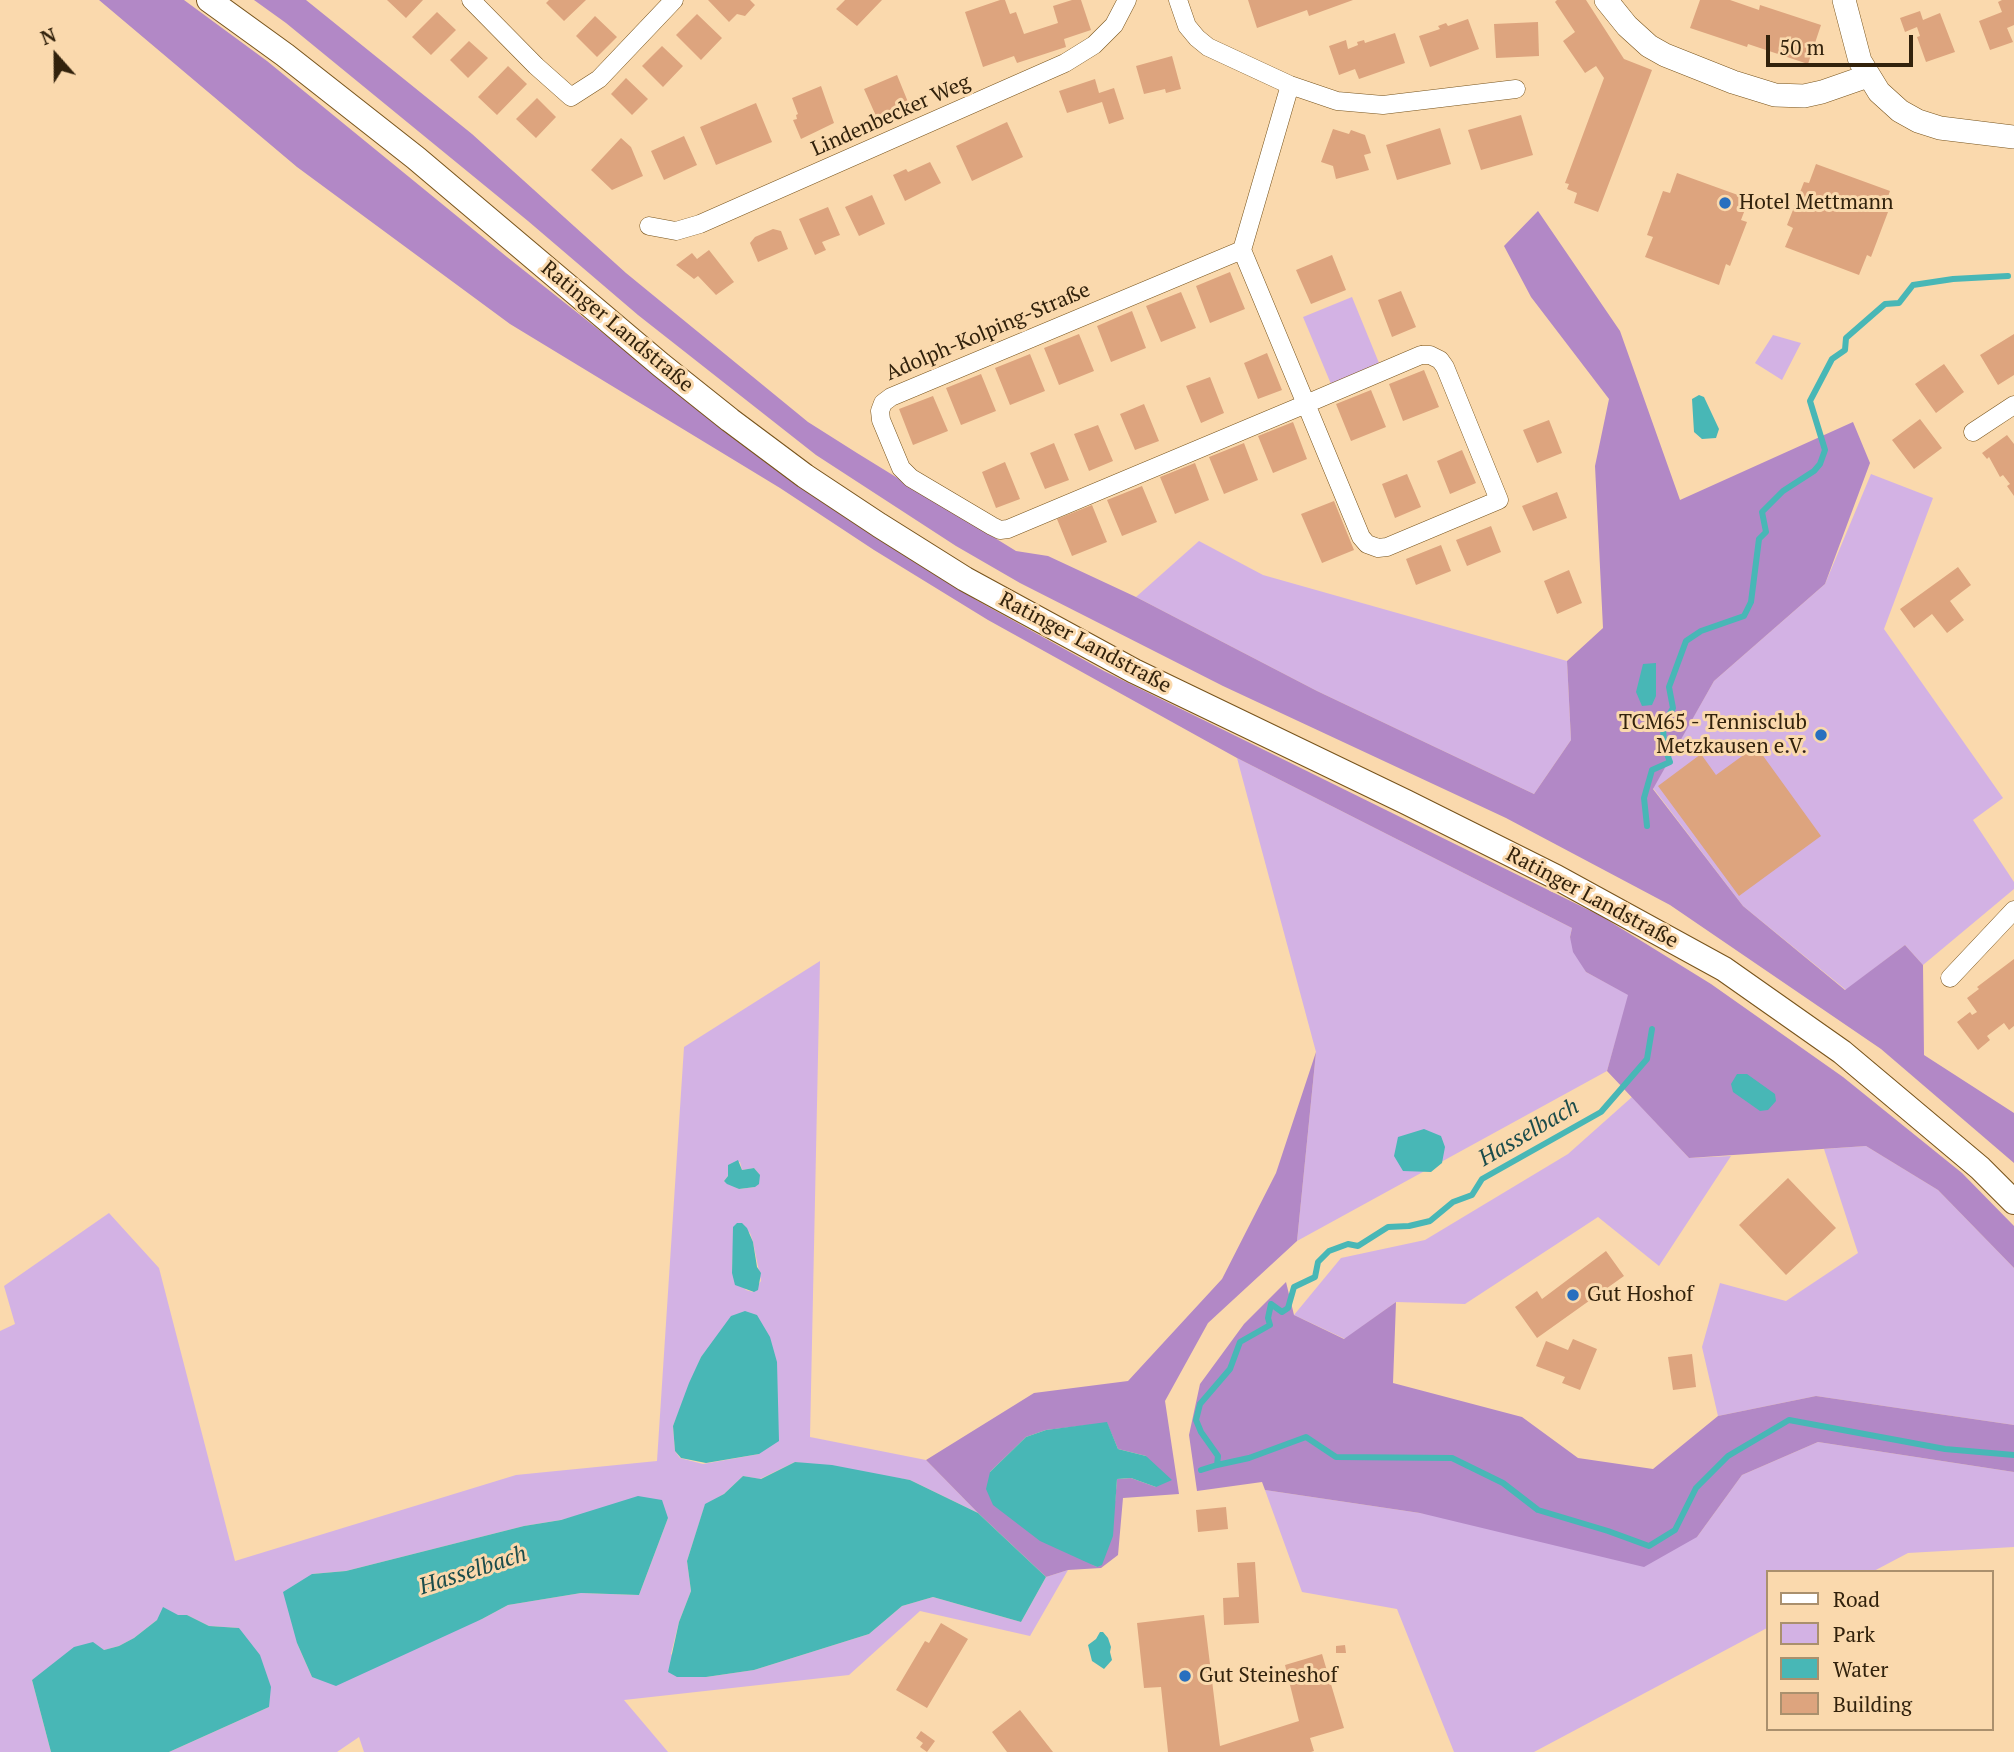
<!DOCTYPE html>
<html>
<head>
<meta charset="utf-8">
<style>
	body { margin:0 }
	#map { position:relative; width:2014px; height:1752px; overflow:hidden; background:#fad9ad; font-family:"PT Serif",serif }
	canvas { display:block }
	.legend { position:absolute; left:1766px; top:1570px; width:228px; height:161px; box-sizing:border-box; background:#fad9ad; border:2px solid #aa906d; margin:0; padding:9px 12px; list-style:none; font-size:21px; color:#32220c }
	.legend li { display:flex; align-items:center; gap:14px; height:35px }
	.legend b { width:35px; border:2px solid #aa906d }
	.north { position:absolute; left:21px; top:21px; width:70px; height:70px; -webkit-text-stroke:5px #fad9ad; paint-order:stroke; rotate:339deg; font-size:19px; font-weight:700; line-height:28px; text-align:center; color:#32220c }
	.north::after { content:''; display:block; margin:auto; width:24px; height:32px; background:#32220c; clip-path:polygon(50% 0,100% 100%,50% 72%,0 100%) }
	.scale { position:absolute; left:1766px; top:35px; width:147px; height:32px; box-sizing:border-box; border:4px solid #32220c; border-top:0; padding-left:9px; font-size:21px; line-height:24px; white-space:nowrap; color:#32220c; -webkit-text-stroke:5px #fad9ad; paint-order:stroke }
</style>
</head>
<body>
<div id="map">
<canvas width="2014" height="1752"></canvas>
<ul class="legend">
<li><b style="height:9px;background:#fff"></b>Road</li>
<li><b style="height:19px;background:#d3b2e4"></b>Park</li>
<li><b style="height:19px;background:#48b7b6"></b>Water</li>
<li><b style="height:19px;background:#dda47e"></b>Building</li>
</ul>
<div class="north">N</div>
<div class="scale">50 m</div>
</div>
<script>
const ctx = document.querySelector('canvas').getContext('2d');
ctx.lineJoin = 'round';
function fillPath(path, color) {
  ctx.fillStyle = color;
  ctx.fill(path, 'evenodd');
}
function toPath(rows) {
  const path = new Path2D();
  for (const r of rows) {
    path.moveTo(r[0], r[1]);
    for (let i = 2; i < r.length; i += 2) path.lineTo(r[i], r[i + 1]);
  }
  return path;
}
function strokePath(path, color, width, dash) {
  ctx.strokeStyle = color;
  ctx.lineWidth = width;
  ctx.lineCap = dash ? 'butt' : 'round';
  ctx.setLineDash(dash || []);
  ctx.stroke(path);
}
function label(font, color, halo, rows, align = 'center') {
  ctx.font = font + ' "PT Serif",serif';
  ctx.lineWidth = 6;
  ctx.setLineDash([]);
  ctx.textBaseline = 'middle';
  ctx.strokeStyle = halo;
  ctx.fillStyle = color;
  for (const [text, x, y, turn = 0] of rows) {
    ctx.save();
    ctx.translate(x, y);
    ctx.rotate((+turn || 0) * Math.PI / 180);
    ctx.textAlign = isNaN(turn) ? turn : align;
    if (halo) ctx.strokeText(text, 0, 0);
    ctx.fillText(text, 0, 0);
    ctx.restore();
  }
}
fillPath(toPath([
	[1352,297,1379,363,1331,384,1303,317],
	[1773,335,1801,343,1782,380,1755,363],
	[1871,474,1933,498,1884,629,2003,798,1973,820,2014,882,2014,889,1923,965,1905,945,1846,990,1743,906,1653,788,1714,681,1825,584],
	[1199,541,1263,575,1567,661,1571,740,1534,794,1317,691,1136,597],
	[1237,758,1572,928,1570,937,1586,972,1629,995,1607,1071,1297,1241,1316,1052],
	[820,961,810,1437,926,1460,978,1513,910,1480,795,1462,760,1479,743,1476,724,1494,705,1505,687,1561,691,1591,679,1622,671,1654,706,1677,754,1670,869,1634,902,1606,933,1597,1021,1622,1046,1577,1068,1570,1030,1636,920,1611,849,1675,624,1700,668,1752,364,1752,359,1737,337,1752,169,1752,269,1707,239,1628,209,1626,187,1615,157,1620,134,1638,119,1646,104,1650,32,1680,51,1752,0,1752,0,1331,15,1324,4,1286,109,1213,159,1268,235,1561,516,1475,657,1461,684,1047],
	[740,1162,742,1170,754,1168,759,1174,755,1187,739,1189,724,1181,728,1176,729,1165],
	[734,1227,750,1233,753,1242,761,1281,753,1292,746,1290,732,1273],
	[707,1350,759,1454,703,1464,680,1458,675,1451,673,1426,701,1357],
	[597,1510,668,1518,639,1595,581,1593,508,1605,482,1619,312,1677,297,1643,312,1574,346,1571,524,1526,561,1520],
	[1632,1097,1689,1158,1731,1156,1659,1266,1598,1217,1465,1304,1396,1302,1345,1339,1294,1315,1341,1258,1425,1240,1568,1154],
	[1866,1146,1938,1190,2014,1268,2014,1425,1816,1396,1718,1416,1702,1347,1720,1283,1786,1301,1858,1253,1824,1149],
	[1818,1442,2014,1472,2014,1547,1908,1553,1872,1572,1767,1572,1767,1628,1534,1752,1454,1752,1397,1609,1302,1592,1265,1490,1420,1513,1697,1537,1742,1475]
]), '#d3b2e4');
fillPath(toPath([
	[99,0,184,0,267,61,507,257,709,417,857,525,978,601,1104,671,1601,916,1711,984,1843,1077,1962,1173,2014,1226,2014,1268,1938,1190,1866,1146,1689,1158,1607,1071,1628,995,1586,972,1573,952,1570,937,1572,928,1237,758,988,620,874,550,780,488,510,324,297,167],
	[254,0,306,0,472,134,626,273,808,422,857,453,1016,551,1048,556,1136,597,1317,691,1534,794,1571,740,1567,661,1603,628,1595,466,1609,399,1531,297,1504,246,1538,211,1620,331,1680,500,1853,422,1870,463,1825,584,1714,681,1653,789,1743,906,1845,990,1905,945,1923,965,1924,1055,2014,1113,2014,1163,1881,1049,1670,905,1506,818,1223,686,1020,583,956,546,816,455,638,315,528,221,286,23],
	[1316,1052,1297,1241,1208,1323,1165,1401,1179,1494,1123,1498,1118,1555,1101,1568,1068,1570,1046,1577,978,1513,926,1460,1034,1393,1128,1381,1222,1279,1276,1173],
	[1107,1423,1118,1449,1146,1456,1156,1487,1131,1478,1117,1479,1115,1502,1097,1567,1080,1558,990,1472,1026,1437,1046,1430],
	[1286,1282,1294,1315,1344,1339,1396,1302,1393,1383,1522,1417,1578,1458,1653,1469,1718,1416,1816,1396,2014,1425,2014,1472,1818,1442,1742,1475,1697,1537,1644,1567,1420,1513,1265,1490,1262,1482,1197,1491,1189,1435,1200,1384,1244,1324]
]), '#b288c6');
fillPath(toPath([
	[1699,395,1704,397,1719,429,1716,438,1702,439,1694,432,1692,399],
	[1656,663,1656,696,1652,705,1642,706,1636,692,1643,664],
	[1737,1074,1747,1074,1775,1094,1776,1101,1768,1110,1760,1111,1733,1092,1731,1084],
	[1424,1129,1441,1136,1445,1147,1442,1163,1431,1172,1403,1171,1394,1156,1398,1137],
	[738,1160,742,1170,754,1168,760,1175,759,1184,755,1187,739,1189,727,1184,724,1181,728,1176,728,1165],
	[737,1223,742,1223,747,1228,753,1242,757,1267,761,1273,758,1290,754,1292,735,1285,732,1273,733,1227],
	[745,1311,757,1315,770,1337,777,1362,779,1441,759,1454,706,1463,681,1458,675,1451,673,1426,689,1383,701,1357,731,1316],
	[1107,1422,1118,1449,1146,1456,1172,1480,1156,1487,1131,1478,1117,1479,1113,1536,1102,1565,1097,1567,1040,1541,993,1505,986,1489,990,1472,1026,1437,1046,1430],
	[795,1462,832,1465,910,1480,978,1513,1046,1577,1021,1622,933,1597,902,1606,869,1634,754,1670,706,1677,677,1677,668,1672,679,1622,691,1591,687,1561,705,1504,724,1494,743,1476,761,1479],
	[638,1496,662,1500,668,1518,639,1595,581,1593,508,1605,482,1619,336,1686,312,1677,297,1643,283,1592,312,1574,346,1571,524,1526,561,1520],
	[163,1607,178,1615,187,1615,209,1626,239,1628,260,1655,271,1687,269,1707,169,1752,51,1752,32,1680,74,1647,93,1642,104,1650,119,1646,134,1638,157,1620],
	[1100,1632,1103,1632,1108,1638,1111,1647,1110,1652,1112,1660,1104,1669,1092,1661,1088,1645,1096,1639]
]), '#48b7b6');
strokePath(toPath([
	[1647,826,1644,798,1652,770,1670,762,1664,746,1663,725,1673,708,1669,687,1686,641,1701,631,1744,616,1751,602,1759,539,1766,532,1762,512,1783,491,1814,471,1820,464,1825,450,1810,401,1832,359,1845,350,1846,338,1885,304,1899,303,1913,285,1953,279,2008,276],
	[1217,1465,1249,1458,1306,1437,1336,1457,1452,1458,1503,1483,1538,1510,1608,1531,1649,1546,1675,1530,1696,1488,1728,1456,1789,1420,1945,1449,2014,1455],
	[1201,1470,1217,1465,1218,1456,1201,1432,1196,1420,1200,1404,1230,1369,1240,1342,1270,1325,1268,1318,1271,1304,1282,1312,1288,1308,1294,1287,1315,1277,1318,1262,1329,1251,1348,1244,1358,1246,1388,1227,1409,1226,1430,1221,1453,1202,1472,1195,1482,1179,1601,1112,1647,1059,1652,1029]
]), '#48b7b6', 6);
fillPath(toPath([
	[387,0,423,0,406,18],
	[549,0,586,0,564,21,546,3],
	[708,0,750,0,755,5,745,16,737,14,729,22],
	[845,0,882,0,857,26,836,9],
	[1000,0,1005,0,1010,14,1016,12,1024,34,1058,23,1053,6,1072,0,1081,0,1091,30,1064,39,1066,47,1017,63,1014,56,983,67,965,12],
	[1248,0,1353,0,1309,16,1307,10,1257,28],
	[1557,0,1586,0,1624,59,1652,70,1598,212,1574,203,1577,193,1567,189,1569,184,1565,183,1604,78,1596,66,1585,73,1563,41,1575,32,1555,2],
	[1700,0,1730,0,1759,10,1760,5,1821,25,1808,64,1748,44,1747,47,1690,28],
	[2002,0,2014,0,2014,25,2007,28,2013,42,1990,50,1979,21,2002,12,1998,2],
	[1920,11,1923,20,1940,13,1955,52,1926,62,1917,37,1920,36,1917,27,1905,32,1900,18],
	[437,12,456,30,431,55,412,37],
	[697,14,722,38,701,60,676,35],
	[595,16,617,37,597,57,576,36],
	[1468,19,1479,49,1430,67,1419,36,1440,29,1438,26,1446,23,1448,26],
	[1538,22,1539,56,1496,58,1494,24],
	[1395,33,1405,63,1359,79,1355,69,1339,75,1329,46,1346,40,1348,49,1358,45,1357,42,1364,40,1365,43],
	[469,41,488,58,468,78,450,60],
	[662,46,683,66,663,87,642,66],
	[1172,56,1181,89,1166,93,1165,89,1144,94,1136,66],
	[508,66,527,84,497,115,478,97],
	[897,75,908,102,876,116,864,89],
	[626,78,648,99,632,115,611,94],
	[1095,79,1099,93,1114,88,1124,119,1109,124,1102,102,1067,113,1059,91],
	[821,86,834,123,801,139,793,120,797,119,796,115,798,114,792,98],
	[537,98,556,117,536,138,516,119],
	[756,103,772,142,716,165,700,127],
	[1521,115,1533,155,1481,170,1468,130],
	[1007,122,1023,157,972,181,956,146],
	[1440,128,1451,164,1397,180,1386,145],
	[1333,129,1349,134,1351,130,1365,135,1371,153,1364,155,1369,170,1336,179,1333,166,1321,162],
	[684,136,697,165,664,180,651,151],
	[621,138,631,147,643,176,612,190,591,170],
	[930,162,941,183,905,201,893,175,906,169,908,172],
	[1816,164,1890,191,1883,210,1888,212,1871,257,1867,255,1859,275,1785,247,1793,228,1787,225,1804,182,1809,183],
	[1677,173,1749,199,1741,220,1747,222,1730,266,1726,264,1719,285,1645,257,1653,237,1647,235,1663,191,1670,193],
	[872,195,885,224,859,236,845,207],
	[828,207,840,235,822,242,826,250,815,255,799,219],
	[773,229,781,231,788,249,758,262,750,243,755,237],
	[709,250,734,282,716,295,698,276,694,279,676,265,692,253,697,259],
	[1332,255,1346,290,1311,304,1296,270],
	[1230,272,1245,309,1210,323,1196,286],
	[1401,291,1416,327,1392,337,1378,300],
	[1181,292,1196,328,1161,342,1146,306],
	[1132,311,1146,348,1111,362,1097,326],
	[1079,334,1094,371,1059,385,1044,348],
	[2014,334,2014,375,1998,385,1980,355],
	[1267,353,1282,390,1258,399,1244,363],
	[1030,354,1045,391,1010,405,995,368],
	[1944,364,1964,392,1936,413,1915,384],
	[1424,370,1439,407,1403,421,1389,384],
	[981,374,996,411,961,425,946,388],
	[1210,377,1224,413,1201,423,1186,386],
	[1371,390,1386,427,1351,441,1336,404],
	[933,396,948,431,913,445,899,409],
	[1144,404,1159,441,1135,450,1120,414],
	[1920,419,1942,448,1914,469,1892,440],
	[1549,420,1562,453,1537,463,1523,430],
	[1293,422,1307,459,1273,473,1258,436],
	[1098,425,1113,461,1089,471,1074,434],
	[2007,435,2014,444,2014,496,2007,486,2010,484,2003,475,2000,477,1989,457,1987,459,1982,453],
	[1054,443,1069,480,1045,489,1030,453],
	[1244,443,1258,480,1224,494,1209,457],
	[1462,450,1476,483,1450,494,1437,461],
	[1005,462,1020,499,996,508,982,472],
	[1195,463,1209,500,1175,514,1160,477],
	[1407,474,1421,507,1395,518,1382,484],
	[1142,486,1157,522,1122,536,1107,500],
	[1557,492,1567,518,1533,531,1522,506],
	[1334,501,1354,550,1322,563,1301,514],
	[1092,505,1107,542,1072,556,1057,519],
	[1491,526,1501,552,1467,566,1456,540],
	[1441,545,1451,571,1416,585,1406,559],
	[1958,567,1971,585,1950,601,1964,620,1947,633,1932,614,1914,628,1900,609],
	[1569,570,1582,603,1557,614,1544,581],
	[1756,746,1821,836,1739,896,1658,786,1701,754,1716,775],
	[2014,959,2014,1026,2009,1030,2004,1023,1987,1036,1990,1040,1978,1050,1957,1022,1970,1012,1972,1015,1977,1012,1967,998,1979,989,1977,987],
	[1788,1178,1836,1228,1786,1275,1739,1225],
	[1606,1251,1624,1276,1537,1338,1515,1307,1537,1291,1542,1299],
	[1573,1339,1597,1349,1580,1390,1562,1383,1565,1377,1536,1366,1546,1341,1568,1350],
	[1692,1354,1696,1387,1673,1390,1668,1357],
	[1226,1507,1228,1529,1198,1532,1196,1510],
	[1255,1562,1259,1623,1224,1625,1223,1598,1239,1597,1237,1563],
	[1204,1615,1220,1746,1299,1721,1285,1665,1322,1654,1344,1728,1310,1738,1314,1751,1311,1752,1168,1752,1161,1687,1144,1688,1137,1623],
	[941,1623,968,1639,927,1708,896,1690,925,1641,929,1643],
	[1345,1645,1346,1653,1336,1653,1336,1646],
	[1020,1710,1053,1752,1007,1752,992,1732],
	[921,1731,935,1741,927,1752,920,1747,923,1743,916,1738]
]), '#dda47e');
const minor = toPath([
	[471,0,536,66,571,97,599,79,674,0],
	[1178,0,1187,26,1197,38,1208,47,1290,85,1337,101,1383,105,1516,89],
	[649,226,676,231,700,224,1065,63,1094,45,1114,25,1127,0],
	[1242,250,891,397,883,403,880,411,881,420,901,468,911,478,992,526,1000,530,1008,529,1306,404,1242,250,1290,85],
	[1421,355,1430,355,1440,360,1445,367,1499,500,1387,547,1378,548,1367,544,1361,537,1306,404,1421,355],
	[1973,432,2014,405],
	[1950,978,2014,910]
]);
const tertiary = toPath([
	[1606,0,1627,26,1649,46,1665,55,1733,82,1775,95,1804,96,1822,92,1868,76],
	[1844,0,1860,61,1879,92,1900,111,1918,121,1940,128,2014,137]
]);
const secondary = toPath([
	[209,0,285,55,416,158,661,365,730,420,805,476,879,525,965,579,1134,671,1406,802,1556,877,1724,969,1842,1052,1980,1168,2014,1202]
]);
strokePath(minor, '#77531b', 19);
strokePath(tertiary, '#77531b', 24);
strokePath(secondary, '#77531b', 26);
strokePath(minor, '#fff', 18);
strokePath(tertiary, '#fff', 23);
strokePath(secondary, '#fff', 24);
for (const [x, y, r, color] of [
	[1725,203,7,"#286fbf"],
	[1821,735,7,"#286fbf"],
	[1573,1295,7,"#286fbf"],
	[1185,1676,7,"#286fbf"]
]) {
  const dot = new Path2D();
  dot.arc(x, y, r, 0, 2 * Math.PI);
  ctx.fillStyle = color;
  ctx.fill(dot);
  strokePath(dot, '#fad9ad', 2.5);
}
label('21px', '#32220c', '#fad9ad', [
	["Lindenbecker Weg",891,116,-24],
	["Ratinger Landstraße",617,327,40],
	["Adolph-Kolping-Straße",988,332,-23],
	["Ratinger Landstraße",1085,643,28],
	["Ratinger Landstraße",1592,898,28]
]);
label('21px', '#32220c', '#fad9ad', [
	["Hotel Mettmann",1739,203],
	["TCM65 - Tennisclub",1807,723,"right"],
	["Metzkausen e.V.",1807,747,"right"],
	["Gut Hoshof",1587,1295],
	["Gut Steineshof",1199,1676]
], 'left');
label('italic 23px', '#1b4c4b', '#fad9ad', [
	["Hasselbach",1529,1133,-30],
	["Hasselbach",473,1571,-18]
]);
</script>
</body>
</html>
